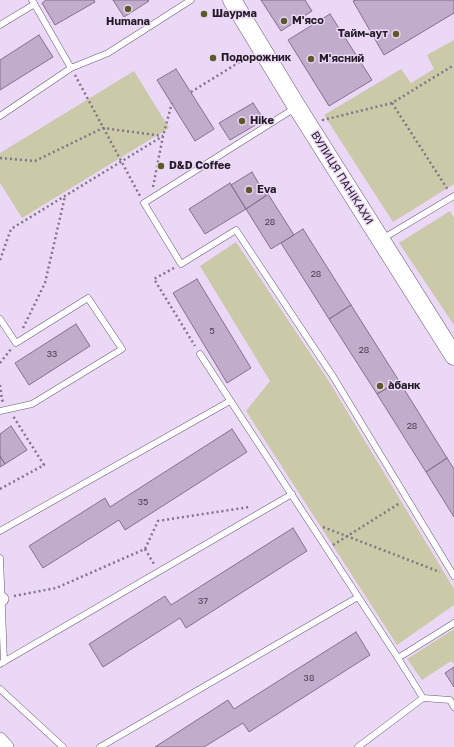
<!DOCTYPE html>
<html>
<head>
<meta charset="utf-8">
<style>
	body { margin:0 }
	canvas { display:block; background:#ebd7f6 }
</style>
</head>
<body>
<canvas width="454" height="747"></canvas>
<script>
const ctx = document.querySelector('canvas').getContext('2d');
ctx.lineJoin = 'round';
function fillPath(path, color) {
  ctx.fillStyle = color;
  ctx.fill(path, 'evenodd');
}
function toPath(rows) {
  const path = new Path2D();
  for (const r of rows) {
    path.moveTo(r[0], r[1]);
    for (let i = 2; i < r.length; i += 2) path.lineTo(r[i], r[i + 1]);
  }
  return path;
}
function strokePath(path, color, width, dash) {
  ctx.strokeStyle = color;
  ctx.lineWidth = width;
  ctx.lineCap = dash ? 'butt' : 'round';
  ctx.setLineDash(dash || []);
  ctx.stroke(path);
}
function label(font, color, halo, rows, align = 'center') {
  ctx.font = font + ' "Golos Text",sans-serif';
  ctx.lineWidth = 3;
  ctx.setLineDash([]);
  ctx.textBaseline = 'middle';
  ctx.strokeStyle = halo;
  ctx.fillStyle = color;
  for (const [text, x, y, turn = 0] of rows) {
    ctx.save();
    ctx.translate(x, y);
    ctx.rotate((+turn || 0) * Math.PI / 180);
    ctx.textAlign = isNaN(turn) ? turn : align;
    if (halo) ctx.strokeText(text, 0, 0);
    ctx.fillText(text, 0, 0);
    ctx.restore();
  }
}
fillPath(toPath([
	[454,40,454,184,393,222,324,115,401,69,411,83,434,69,427,55],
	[134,71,169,128,22,218,0,183,0,153],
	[450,211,454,218,454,325,399,243],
	[236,242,330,383,454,589,454,605,397,645,246,411,270,381,200,266],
	[454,629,454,664,451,661,422,680,407,659]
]), '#cacaa8');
const building = toPath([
	[46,0,94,0,95,2,55,25,42,3,46,0],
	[113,0,148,0,149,1,124,17,113,0],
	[261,0,305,0,312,11,281,31,261,0],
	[356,0,454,0,454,13,384,55,353,1,356,0],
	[330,14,372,80,329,106,288,40,330,14],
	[39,35,53,57,0,90,0,60,39,35],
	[176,69,214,129,195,141,157,80,176,69],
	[253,103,264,120,230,140,219,123,253,103],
	[252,172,266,196,246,209,231,185,252,172],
	[230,183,246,209,205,234,189,209,230,183],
	[268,194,294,235,271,249,246,209,268,194],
	[303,229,351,305,329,319,281,243,303,229],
	[197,279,251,368,227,383,173,293,197,279],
	[351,305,399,381,377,394,329,319,351,305],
	[76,324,90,346,29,385,15,363,76,324],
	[399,381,447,458,426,472,377,394,399,381],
	[11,426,27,450,5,464,0,456,0,434,11,426],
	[232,429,247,452,125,530,119,520,43,568,29,546,105,498,110,507,232,429],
	[0,456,5,464,0,467,0,456],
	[447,458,454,469,454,517,426,472,447,458],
	[293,528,307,551,186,628,180,618,103,667,89,644,165,596,171,605,293,528],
	[356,632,370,655,249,732,243,723,204,747,155,747,228,700,234,709,356,632],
	[454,667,454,687,445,673,454,667]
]);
fillPath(building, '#c1adcb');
strokePath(building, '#84718d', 1);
const lane = toPath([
	[32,0,71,68],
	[0,25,33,5],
	[295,108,144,203,181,264,236,230,334,378,454,576],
	[0,116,71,68,108,53,191,0],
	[382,239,454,196],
	[0,319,16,343,88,298,122,349,32,404,0,411],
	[200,354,398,658],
	[0,531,230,401],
	[0,558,4,662],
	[0,664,292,494],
	[0,689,63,747],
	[423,698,450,700,454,707],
	[100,747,358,597],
	[358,747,423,698,398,658,454,623]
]);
const street = toPath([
	[0,599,2,599],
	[0,739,7,747]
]);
const secondary = toPath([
	[232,0,297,107,454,356]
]);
strokePath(lane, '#6b5974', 7);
strokePath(street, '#6b5974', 14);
strokePath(secondary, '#6b5974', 19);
strokePath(toPath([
	[75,75,140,196],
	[191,92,243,60],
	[392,103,448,190],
	[323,119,323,120,392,103,454,65],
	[0,158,35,161,103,128,163,136],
	[153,187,163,136,172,103],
	[0,260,11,229,163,136],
	[174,268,154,279,195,346],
	[23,328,45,283,65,196],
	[0,363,11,349],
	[0,385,2,400,4,402],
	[0,489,44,465,13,416],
	[323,527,440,572],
	[333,545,400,503],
	[145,549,154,564],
	[14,596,56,588,145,549,158,521,249,507]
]), '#827489', 2.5, [2, 3]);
strokePath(lane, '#fff', 6);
strokePath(street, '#fff', 13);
strokePath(secondary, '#fff', 18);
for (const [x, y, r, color] of [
	[128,9,4,"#5c5b27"],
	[204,14,4,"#5c5b27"],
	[284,21,4,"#5c5b27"],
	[396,34,4,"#5c5b27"],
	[213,58,4,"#5c5b27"],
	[311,59,4,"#5c5b27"],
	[242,121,4,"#5c5b27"],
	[161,166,4,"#5c5b27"],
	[249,190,4,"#5c5b27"],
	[380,386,4,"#5c5b27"]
]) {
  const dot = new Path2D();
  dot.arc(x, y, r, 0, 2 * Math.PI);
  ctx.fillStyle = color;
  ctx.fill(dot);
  strokePath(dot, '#ebd7f6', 1.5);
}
label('9px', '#4a404f', null, [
	["28",270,222],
	["28",316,274],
	["5",212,331],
	["28",364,350],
	["33",52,354],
	["28",412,426],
	["35",143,502],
	["37",203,601],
	["38",309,678]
]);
label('bold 11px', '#231b26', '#ebd7f6', [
	["Шаурма",212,14],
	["М'ясо",292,21],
	["Humana",128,22,"center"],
	["Тайм-аут",388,34,"right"],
	["Подорожник",221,58],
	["М'ясний",319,59],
	["Hike",250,121],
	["D&D Coffee",169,166],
	["Eva",257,190],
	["а̀банк",388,386]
], 'left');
label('11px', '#231b26', '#ebd7f6', [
	["ВУЛИЦЯ ПАНІКАХИ",342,178,58]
]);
</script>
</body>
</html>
